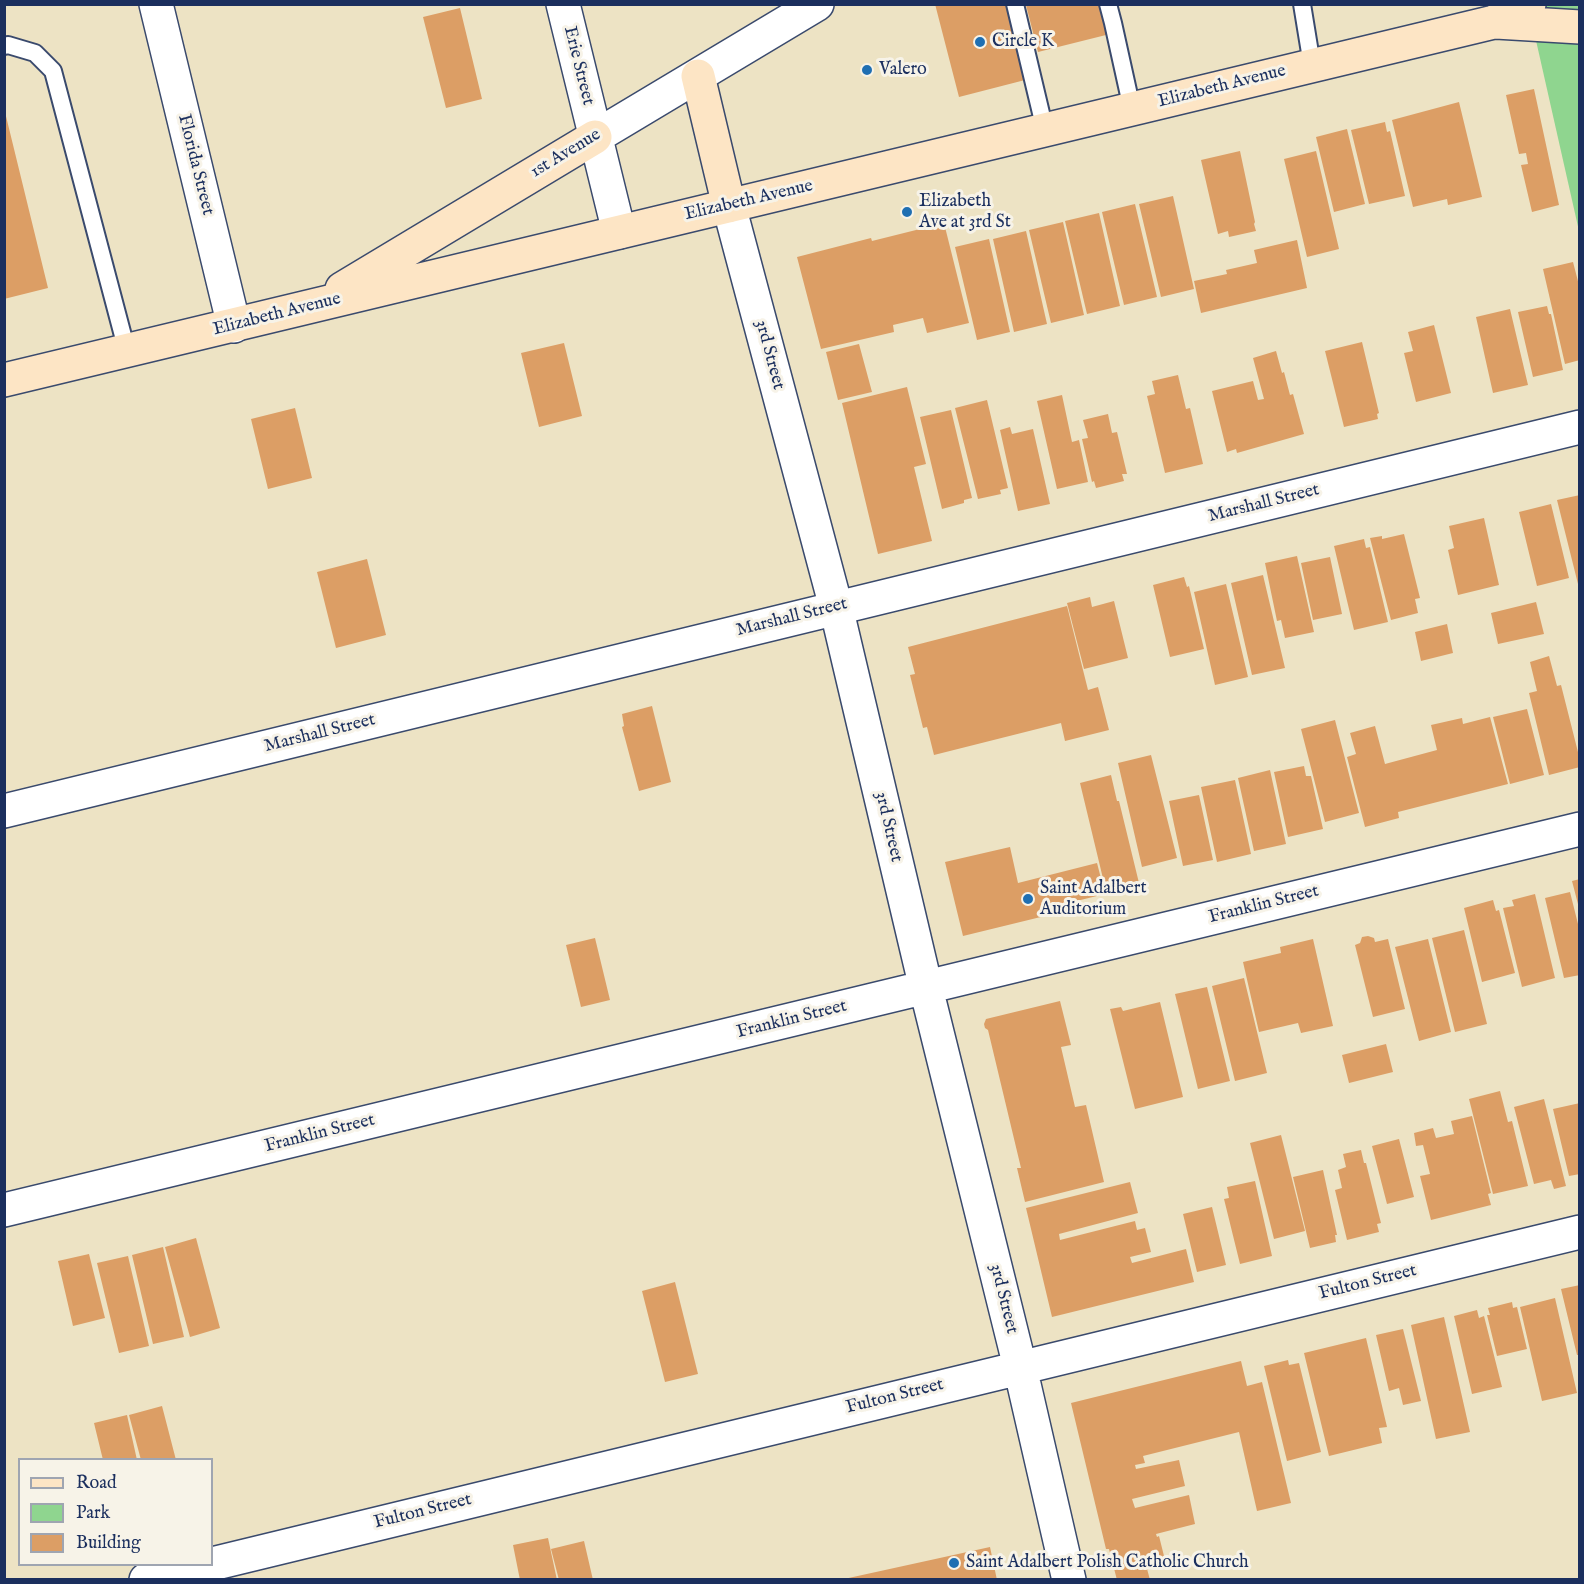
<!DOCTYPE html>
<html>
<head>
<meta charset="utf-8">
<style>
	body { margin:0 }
	#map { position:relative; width:1584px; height:1584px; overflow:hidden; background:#ede3c4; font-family:"IM FELL English",serif }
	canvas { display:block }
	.frame { position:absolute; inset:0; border:6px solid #1b2f5e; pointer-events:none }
	.legend { position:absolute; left:18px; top:1458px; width:195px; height:108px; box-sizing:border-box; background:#f7f3e8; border:2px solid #9fa5b1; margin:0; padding:8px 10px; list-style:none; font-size:18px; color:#1b2f5e }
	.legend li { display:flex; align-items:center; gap:12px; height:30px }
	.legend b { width:30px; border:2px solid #9fa5b1 }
</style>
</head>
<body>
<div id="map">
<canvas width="1584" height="1584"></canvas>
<div class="frame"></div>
<ul class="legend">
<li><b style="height:8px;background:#fde5c5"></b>Road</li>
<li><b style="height:16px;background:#8fd58f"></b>Park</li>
<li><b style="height:16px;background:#dc9e65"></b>Building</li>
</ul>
</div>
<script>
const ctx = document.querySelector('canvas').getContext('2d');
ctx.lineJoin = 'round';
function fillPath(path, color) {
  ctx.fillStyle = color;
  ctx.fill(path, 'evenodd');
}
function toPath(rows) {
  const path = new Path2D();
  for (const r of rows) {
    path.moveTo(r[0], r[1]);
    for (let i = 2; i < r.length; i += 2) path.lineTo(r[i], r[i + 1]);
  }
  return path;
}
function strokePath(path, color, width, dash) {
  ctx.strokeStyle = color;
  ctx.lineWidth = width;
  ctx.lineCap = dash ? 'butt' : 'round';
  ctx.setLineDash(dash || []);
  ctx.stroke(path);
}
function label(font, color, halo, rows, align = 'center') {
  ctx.font = font + ' "IM FELL English",serif';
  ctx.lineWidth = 6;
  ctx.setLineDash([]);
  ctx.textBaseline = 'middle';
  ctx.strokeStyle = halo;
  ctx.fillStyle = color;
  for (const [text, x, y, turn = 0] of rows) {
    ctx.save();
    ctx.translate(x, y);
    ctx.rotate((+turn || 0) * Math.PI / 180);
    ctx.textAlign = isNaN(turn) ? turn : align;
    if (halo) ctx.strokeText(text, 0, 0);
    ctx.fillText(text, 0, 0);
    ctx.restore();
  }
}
fillPath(toPath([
	[1528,5,1579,5,1579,231]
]), '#8fd58f');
fillPath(toPath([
	[935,4,1007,4,1025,80,959,97],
	[1026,5,1103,5,1110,34,1038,52],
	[460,8,482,99,446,108,423,17],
	[1534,89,1559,205,1532,212,1521,165,1528,164,1526,153,1519,154,1506,95],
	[1459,102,1482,197,1448,205,1447,199,1413,207,1392,120],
	[4,108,48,288,4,299],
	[1385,122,1387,132,1390,131,1405,196,1369,204,1351,130],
	[1347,129,1365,204,1334,212,1316,137],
	[1240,151,1255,222,1254,224,1256,231,1229,237,1228,231,1218,234,1201,160],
	[1316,151,1339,249,1307,257,1284,159],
	[1173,196,1194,289,1161,297,1139,204],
	[1135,204,1157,297,1124,305,1102,212],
	[1099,213,1120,306,1087,314,1065,221],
	[1063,222,1084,315,1051,323,1029,230],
	[944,223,969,323,927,333,923,318,893,325,894,332,821,349,797,257,871,238,872,241],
	[1026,231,1047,324,1014,332,993,239],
	[989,239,1010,332,977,340,955,247],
	[1297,240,1307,288,1201,313,1194,281,1227,274,1226,270,1257,263,1254,250],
	[1573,262,1580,289,1580,360,1565,364,1543,269],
	[1547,306,1549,314,1551,314,1563,370,1533,377,1518,312],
	[1510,309,1528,385,1493,393,1476,317],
	[1434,325,1451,393,1416,402,1404,353,1413,351,1408,332],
	[1362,342,1379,413,1377,414,1378,419,1344,427,1325,351],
	[564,343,582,416,539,427,521,353],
	[859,344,872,392,838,400,826,352],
	[1276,351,1282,373,1284,372,1290,395,1293,394,1304,434,1237,453,1236,449,1227,452,1212,391,1253,381,1258,400,1264,399,1253,358],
	[1178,375,1186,409,1190,408,1203,464,1165,473,1147,396,1155,394,1152,381],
	[907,387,926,464,914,467,932,541,878,554,842,403],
	[1062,395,1072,442,1079,440,1088,482,1057,489,1037,401],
	[987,400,1008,488,1000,490,1001,494,978,499,955,408],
	[295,408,312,478,268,489,251,419],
	[951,410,972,498,964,500,964,503,942,509,920,417],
	[1108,414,1112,433,1117,432,1127,474,1122,474,1124,481,1096,488,1094,481,1092,482,1082,439,1088,438,1083,420],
	[1010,427,1012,434,1033,429,1050,504,1018,511,1000,430],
	[1580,495,1580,588,1579,588,1557,500],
	[1551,504,1569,578,1537,586,1519,512],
	[1484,518,1499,585,1458,595,1448,550,1454,548,1449,526],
	[1404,534,1420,598,1415,599,1418,613,1391,620,1370,538,1382,536,1382,539],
	[1364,539,1366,548,1370,547,1388,622,1354,630,1334,546],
	[1297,556,1314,632,1285,638,1281,620,1277,621,1265,563],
	[1330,557,1342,614,1313,620,1301,563],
	[367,559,386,635,336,648,317,572],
	[1263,575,1285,668,1252,675,1231,583],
	[1184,577,1187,587,1189,586,1204,649,1170,657,1153,585],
	[1226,584,1248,677,1215,685,1194,592],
	[1090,597,1092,607,1114,601,1128,658,1084,669,1067,603],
	[1536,602,1544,634,1498,644,1491,613],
	[1067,606,1088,690,1098,687,1109,730,1065,741,1061,723,934,755,927,727,923,728,910,675,915,674,908,647],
	[1447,624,1453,653,1421,661,1415,632],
	[1549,656,1557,686,1561,685,1580,760,1580,767,1549,775,1529,693,1537,691,1530,662],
	[652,706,671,782,639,791,622,727,624,726,622,714],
	[1527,709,1544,775,1510,784,1493,717],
	[1490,717,1508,784,1398,812,1399,818,1365,827,1347,757,1356,754,1350,733,1375,726,1385,764,1437,750,1431,725,1462,718,1463,724],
	[1335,720,1359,813,1325,822,1301,729],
	[1151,755,1177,858,1142,867,1118,763],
	[1304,766,1306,776,1311,776,1323,829,1288,837,1274,772],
	[1270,770,1286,844,1254,851,1238,778],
	[1111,775,1117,801,1119,801,1139,883,1106,891,1080,783],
	[1235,780,1251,854,1217,862,1201,787],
	[1199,795,1213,860,1183,866,1169,801],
	[1010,847,1018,883,1097,863,1105,894,1052,907,1053,914,963,936,945,862],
	[1580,879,1580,908,1579,908,1572,881],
	[1570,892,1580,932,1580,975,1564,978,1545,898],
	[1535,894,1555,978,1522,987,1503,908,1514,906,1512,900],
	[1493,900,1496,911,1499,910,1515,973,1482,982,1464,908],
	[1464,930,1487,1024,1455,1032,1432,938],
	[1368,936,1374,938,1375,942,1388,939,1405,1009,1373,1017,1355,945,1360,943,1362,937],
	[595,938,610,1000,581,1007,566,945],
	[1313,939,1333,1026,1301,1033,1298,1023,1259,1032,1243,962,1281,953,1280,947],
	[1428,939,1451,1032,1419,1041,1395,947],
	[1244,978,1267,1073,1235,1081,1212,986],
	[1207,987,1230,1081,1198,1089,1175,994],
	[1060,1001,1071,1045,1061,1047,1075,1107,1086,1105,1104,1182,1025,1202,1017,1168,1021,1168,988,1030,985,1028,984,1024,986,1019],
	[1160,1002,1183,1097,1135,1109,1110,1009,1121,1007,1123,1011],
	[1386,1044,1393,1072,1349,1083,1342,1055],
	[1500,1091,1508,1122,1512,1121,1528,1186,1493,1194,1469,1099],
	[1544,1099,1566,1186,1554,1189,1551,1180,1534,1184,1514,1107],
	[1580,1103,1580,1174,1569,1176,1553,1109],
	[1472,1116,1491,1193,1488,1194,1491,1205,1431,1220,1420,1176,1430,1174,1423,1145,1416,1146,1414,1133,1433,1128,1436,1138,1454,1134,1451,1121],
	[1281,1135,1305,1231,1274,1239,1250,1143],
	[1399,1139,1414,1197,1387,1204,1372,1146],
	[1361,1150,1364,1163,1366,1163,1381,1223,1377,1224,1379,1232,1347,1240,1335,1190,1342,1188,1338,1170,1346,1167,1343,1154],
	[1323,1170,1337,1235,1335,1235,1336,1242,1310,1248,1293,1177],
	[1255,1181,1272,1256,1240,1264,1224,1199,1229,1198,1227,1187],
	[1130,1182,1138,1213,1059,1234,1060,1240,1135,1221,1137,1230,1145,1228,1151,1252,1130,1257,1132,1263,1186,1249,1194,1282,1052,1317,1026,1208],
	[1212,1207,1226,1265,1197,1272,1183,1214],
	[196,1238,220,1328,190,1337,165,1247],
	[163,1247,184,1337,153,1344,132,1255],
	[89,1254,105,1318,73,1326,58,1261],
	[128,1256,149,1346,119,1353,97,1263],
	[675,1282,698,1374,665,1382,642,1291],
	[1580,1285,1580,1355,1577,1355,1561,1289],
	[1555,1298,1577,1393,1542,1401,1520,1307],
	[1512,1302,1513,1308,1517,1307,1527,1349,1497,1356,1487,1315,1490,1315,1488,1308],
	[1477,1310,1479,1318,1484,1316,1502,1387,1472,1394,1454,1316],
	[1444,1317,1470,1432,1436,1439,1411,1325],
	[1403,1329,1421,1401,1403,1405,1399,1388,1389,1391,1376,1335],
	[1366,1338,1387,1427,1379,1428,1382,1443,1329,1456,1304,1353],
	[1288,1360,1289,1365,1299,1363,1321,1452,1287,1461,1264,1366],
	[1241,1361,1247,1386,1262,1382,1291,1503,1257,1511,1239,1432,1143,1456,1145,1463,1135,1465,1136,1469,1179,1460,1185,1486,1132,1499,1135,1508,1189,1495,1195,1524,1156,1534,1157,1537,1159,1536,1165,1560,1146,1565,1150,1580,1117,1580,1109,1549,1106,1549,1071,1403],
	[162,1406,176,1460,141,1460,129,1415],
	[127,1415,137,1460,103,1460,94,1423],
	[548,1538,557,1580,520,1580,513,1545],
	[584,1541,593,1580,559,1580,551,1549],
	[990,1547,997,1580,844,1580,844,1579]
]), '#dc9e65');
const lane = toPath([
	[1015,4,1045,130],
	[1108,4,1113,23,1132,109],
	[1302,4,1312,65],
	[4,46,8,45,35,53,53,71,127,351]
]);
const street = toPath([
	[156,4,234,326],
	[563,4,619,232],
	[595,137,817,4],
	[729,206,836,607,926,988,1020,1367,1069,1580],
	[4,811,1580,427],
	[4,1210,1580,829],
	[212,1564,1580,1232],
	[146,1580,208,1564]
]);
const secondary = toPath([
	[1496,22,1580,27],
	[698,76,729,206],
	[342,289,595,137],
	[4,380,1494,22,1529,4]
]);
strokePath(lane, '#3a4a6d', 20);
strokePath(street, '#3a4a6d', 36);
strokePath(secondary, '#3a4a6d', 36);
strokePath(lane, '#fff', 16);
strokePath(street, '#fff', 33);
strokePath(secondary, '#fde5c5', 33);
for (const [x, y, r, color] of [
	[980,42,6,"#1f6fb2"],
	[867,70,6,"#1f6fb2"],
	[907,212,6,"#1f6fb2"],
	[1028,899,6,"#1f6fb2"],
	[954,1563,6,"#1f6fb2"]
]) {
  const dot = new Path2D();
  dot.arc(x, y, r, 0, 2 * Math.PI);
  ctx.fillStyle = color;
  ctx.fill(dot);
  strokePath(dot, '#f7f3e8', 2);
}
label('18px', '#1b2f5e', '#f7f3e8', [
	["Circle K",992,42],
	["Valero",879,70],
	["Elizabeth",919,202],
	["Ave at 3rd St",919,223],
	["Saint Adalbert",1040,889],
	["Auditorium",1040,910],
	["Saint Adalbert Polish Catholic Church",966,1563]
], 'left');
label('18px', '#1b2f5e', '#f7f3e8', [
	["Erie Street",578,66,76],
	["Elizabeth Avenue",1222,87,-14],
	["1st Avenue",566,154,-31],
	["Florida Street",195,165,76],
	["Elizabeth Avenue",749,201,-13],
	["Elizabeth Avenue",277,315,-14],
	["3rd Street",769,355,75],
	["Marshall Street",1264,504,-14],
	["Marshall Street",792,618,-14],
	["Marshall Street",320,734,-14],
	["3rd Street",888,827,77],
	["Franklin Street",1264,905,-14],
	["Franklin Street",792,1020,-14],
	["Franklin Street",320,1134,-14],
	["Fulton Street",1368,1283,-14],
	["3rd Street",1003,1299,76],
	["Fulton Street",895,1397,-14],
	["Fulton Street",423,1512,-14]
]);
</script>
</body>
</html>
